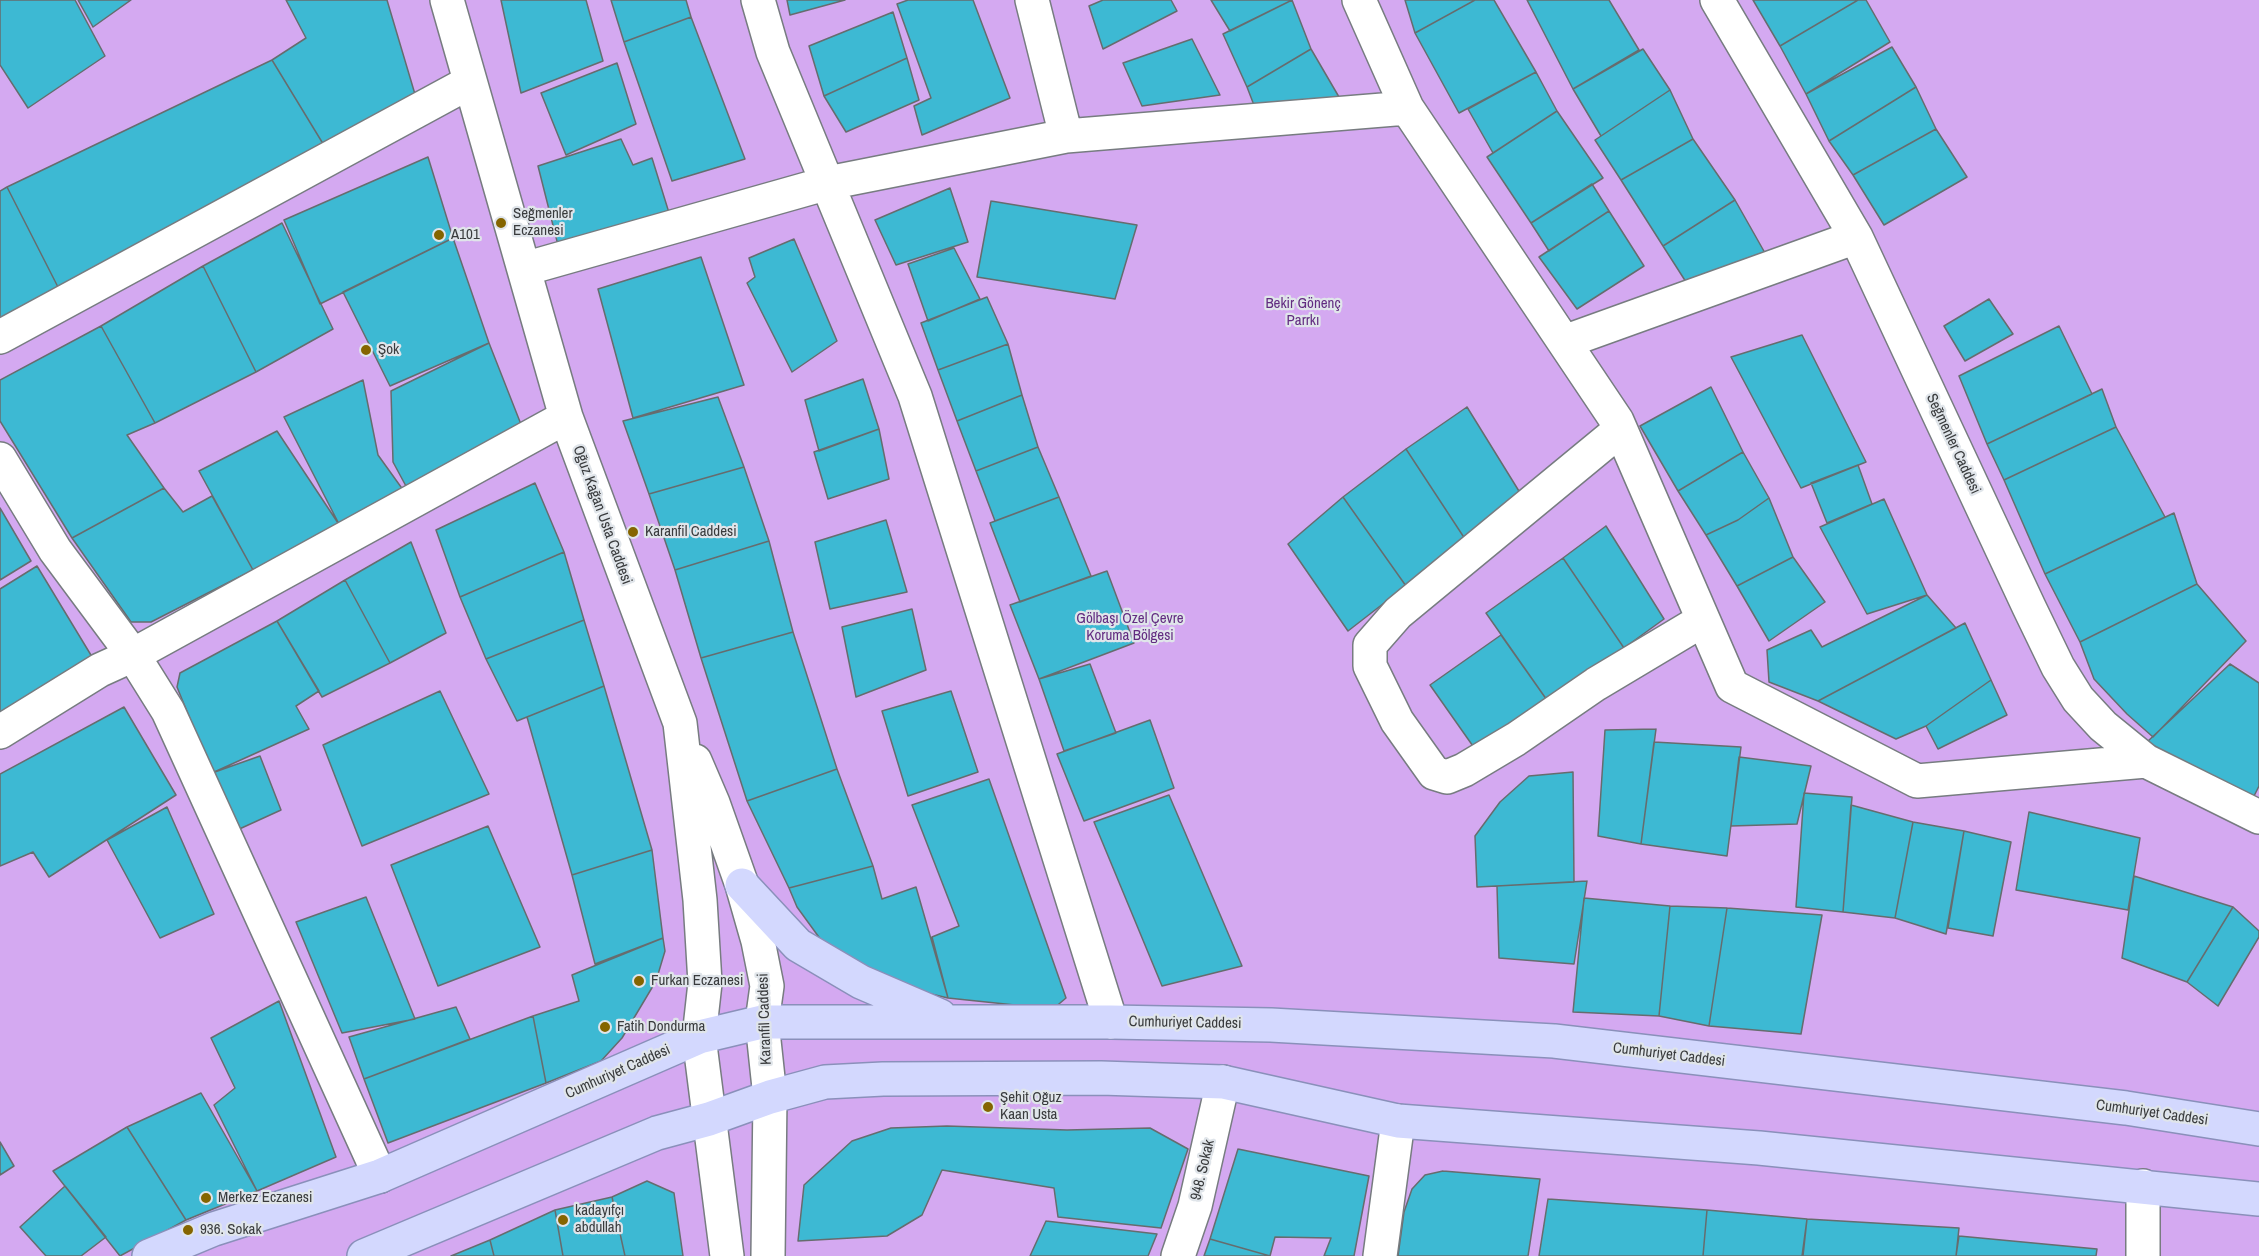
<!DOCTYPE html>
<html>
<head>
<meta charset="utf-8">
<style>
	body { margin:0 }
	canvas { display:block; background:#e0e5ea }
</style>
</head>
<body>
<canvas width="2259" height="1256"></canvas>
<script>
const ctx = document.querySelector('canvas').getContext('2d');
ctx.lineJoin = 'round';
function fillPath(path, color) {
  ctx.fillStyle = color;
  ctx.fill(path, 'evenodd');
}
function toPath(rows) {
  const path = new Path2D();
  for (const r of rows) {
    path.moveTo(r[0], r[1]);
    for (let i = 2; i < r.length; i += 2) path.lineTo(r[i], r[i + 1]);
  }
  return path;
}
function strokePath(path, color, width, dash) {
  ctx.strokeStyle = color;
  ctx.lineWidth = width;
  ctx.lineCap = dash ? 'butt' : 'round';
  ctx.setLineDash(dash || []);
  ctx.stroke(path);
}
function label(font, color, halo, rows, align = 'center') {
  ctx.font = font + ' "Archivo Narrow",sans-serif';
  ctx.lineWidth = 4.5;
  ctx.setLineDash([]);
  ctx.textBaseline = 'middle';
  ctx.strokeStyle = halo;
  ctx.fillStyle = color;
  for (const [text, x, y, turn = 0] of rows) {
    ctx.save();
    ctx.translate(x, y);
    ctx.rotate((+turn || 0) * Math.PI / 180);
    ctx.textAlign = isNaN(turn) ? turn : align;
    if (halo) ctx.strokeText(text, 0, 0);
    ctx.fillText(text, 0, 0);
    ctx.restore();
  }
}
fillPath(toPath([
	[0,0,2259,0,2259,1256,0,1256]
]), '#d4a9f1');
const building = toPath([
	[0,0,75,0,105,56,28,108,0,65,0,0],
	[78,0,131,0,93,27,78,0],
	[286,0,387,0,417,101,325,147,272,60,306,38,286,0],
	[501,0,586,0,603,61,521,93,501,0],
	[611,0,686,0,691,17,624,42,611,0],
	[787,0,845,0,790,15,787,0],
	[908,0,973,0,1010,98,922,135,914,106,931,98,897,4,908,0],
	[1103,0,1171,0,1177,11,1103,49,1089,6,1103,0],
	[1211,0,1292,0,1230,31,1211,0],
	[1292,0,1311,49,1247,87,1223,34,1292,0],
	[1405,0,1475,0,1415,33,1405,0],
	[1475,0,1494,0,1536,72,1459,113,1415,33,1475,0],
	[1527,0,1609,0,1639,50,1573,89,1527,0],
	[1753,0,1858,0,1780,46,1753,0],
	[1858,0,1866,0,1890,42,1806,94,1780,46,1858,0],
	[893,12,907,58,824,96,809,46,893,12],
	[691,17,745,159,672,181,624,42,691,17],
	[1192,39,1220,95,1142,106,1123,63,1192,39],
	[1892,47,1916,87,1829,141,1806,94,1892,47],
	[1311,49,1339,97,1257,113,1247,87,1311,49],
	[1643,49,1670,90,1601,136,1573,89,1643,49],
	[907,58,919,100,846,132,824,96,907,58],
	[272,60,325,147,60,291,7,187,272,60],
	[617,63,636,124,566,155,541,93,617,63],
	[1536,72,1557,111,1493,153,1468,109,1536,72],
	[1916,87,1936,129,1853,175,1829,141,1916,87],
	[1670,90,1693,139,1621,180,1595,140,1670,90],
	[1557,111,1603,178,1531,223,1487,157,1557,111],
	[1936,129,1967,177,1884,225,1853,175,1936,129],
	[621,139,633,165,652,158,670,216,560,253,538,166,621,139],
	[1693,139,1735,200,1663,246,1621,180,1693,139],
	[428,157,453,238,320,304,284,220,428,157],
	[1592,184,1609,211,1549,251,1531,223,1592,184],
	[7,187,60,291,0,325,0,191,7,187],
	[950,188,968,242,896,265,875,220,950,188],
	[1735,200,1765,253,1686,282,1663,246,1735,200],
	[991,201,1137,225,1115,299,977,277,991,201],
	[1609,211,1644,266,1577,309,1539,257,1609,211],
	[282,223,333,329,256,372,203,266,282,223],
	[453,238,489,343,390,386,343,292,453,238],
	[794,239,837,341,792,372,747,283,755,277,749,258,794,239],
	[954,248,980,299,928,321,908,264,954,248],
	[701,257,744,385,633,418,598,289,701,257],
	[203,266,256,372,155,423,101,326,203,266],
	[987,297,1008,344,938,370,921,323,987,297],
	[1989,299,2013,334,1965,361,1944,326,1989,299],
	[101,326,155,423,127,435,164,488,72,538,0,421,0,380,101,326],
	[2059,326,2092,394,1987,444,1959,376,2059,326],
	[1802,335,1866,462,1801,488,1731,357,1802,335],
	[489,343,524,432,407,488,393,462,391,391,489,343],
	[1008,344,1022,395,957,421,938,370,1008,344],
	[863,379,879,429,819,451,805,400,863,379],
	[363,380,378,455,406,494,340,526,284,417,363,380],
	[1711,387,1743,452,1678,491,1640,426,1711,387],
	[2102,389,2116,427,2004,480,1987,444,2102,389],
	[1022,395,1038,447,976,471,957,421,1022,395],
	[718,397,744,467,649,494,623,421,718,397],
	[1467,407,1522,496,1467,542,1406,449,1467,407],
	[2116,427,2165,517,2045,574,2004,480,2116,427],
	[879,429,889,479,828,499,814,452,879,429],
	[277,431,340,526,253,570,199,471,277,431],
	[1038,447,1059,497,995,521,976,471,1038,447],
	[1406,449,1467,542,1406,586,1343,497,1406,449],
	[1743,452,1769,498,1738,520,1706,535,1678,491,1743,452],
	[1858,465,1872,504,1827,523,1811,483,1858,465],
	[744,467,769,541,675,570,649,494,744,467],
	[535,483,564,552,460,597,436,530,535,483],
	[164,488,183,512,212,496,253,570,151,622,131,622,72,538,164,488],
	[1059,497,1091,576,1020,602,990,523,1059,497],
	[1343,497,1406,586,1348,631,1288,544,1343,497],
	[1769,498,1793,557,1737,586,1706,535,1738,520,1769,498],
	[1884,499,1927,595,1867,614,1820,527,1884,499],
	[0,508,31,561,0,580,0,508],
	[2174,513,2197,584,2080,642,2045,574,2174,513],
	[886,520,907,592,830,609,815,542,886,520],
	[1606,526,1664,619,1624,648,1563,558,1606,526],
	[769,541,793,632,701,658,675,570,769,541],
	[411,542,446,633,390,663,345,580,411,542],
	[564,552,584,620,486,659,460,597,564,552],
	[1793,557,1825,602,1769,641,1737,586,1793,557],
	[1563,558,1624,648,1549,703,1486,613,1563,558],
	[37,566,100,670,0,718,0,589,37,566],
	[1107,571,1134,643,1039,679,1010,605,1107,571],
	[345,580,390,663,322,697,277,621,345,580],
	[2197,584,2246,641,2153,737,2127,714,2094,679,2080,642,2197,584],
	[1927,595,1956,628,1818,701,1769,682,1767,650,1811,630,1822,647,1927,595],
	[912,609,926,670,856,697,842,627,912,609],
	[584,620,604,686,517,721,486,659,584,620],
	[277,621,319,691,296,706,309,729,212,773,177,687,180,673,277,621],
	[1965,623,1991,680,1926,726,1896,739,1818,701,1965,623],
	[793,632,837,769,747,801,701,658,793,632],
	[1501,635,1549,703,1475,749,1430,685,1501,635],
	[1090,664,1116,733,1064,751,1039,679,1090,664],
	[2230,664,2259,683,2259,786,2252,800,2147,742,2230,664],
	[1991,680,2007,715,1938,749,1926,726,1991,680],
	[604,686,652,850,572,875,527,717,604,686],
	[440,691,489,794,362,846,323,745,440,691],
	[951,691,978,772,908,796,882,711,951,691],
	[124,707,176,795,49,877,33,852,0,866,0,774,124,707],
	[1150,720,1174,788,1084,821,1057,754,1150,720],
	[1656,729,1641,844,1598,836,1605,730,1656,729],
	[1654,742,1741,747,1727,856,1641,844,1654,742],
	[260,756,281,810,235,831,212,773,260,756],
	[1739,757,1811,766,1797,824,1731,826,1739,757],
	[837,769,873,866,789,888,747,801,837,769],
	[1573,772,1574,882,1477,887,1475,836,1500,802,1529,776,1573,772],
	[989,779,1066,998,1053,1009,948,998,932,937,959,926,912,805,989,779],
	[1804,793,1852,797,1843,912,1796,907,1804,793],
	[1169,795,1242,966,1162,986,1094,822,1169,795],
	[1851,805,1913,822,1895,918,1843,912,1851,805],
	[167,807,214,914,160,938,107,840,167,807],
	[2029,812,2140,838,2128,910,2016,890,2029,812],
	[1913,822,1964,831,1946,934,1895,918,1913,822],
	[488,826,540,947,438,986,391,865,488,826],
	[1964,831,2011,842,1993,936,1948,928,1964,831],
	[652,850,663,938,595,964,572,875,652,850],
	[873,866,882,899,916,887,948,998,910,989,861,972,821,940,797,907,789,888,873,866],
	[2134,876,2233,907,2187,982,2122,958,2134,876],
	[1587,881,1574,964,1499,958,1497,886,1587,881],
	[366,897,415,1019,342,1033,296,922,366,897],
	[1584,898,1670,906,1659,1016,1573,1012,1584,898],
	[1670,906,1727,908,1709,1026,1659,1016,1670,906],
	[2233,907,2259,931,2259,937,2218,1006,2187,982,2233,907],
	[1727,908,1822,915,1801,1034,1709,1026,1727,908],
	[663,938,665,951,656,981,622,1038,601,1061,546,1083,533,1016,579,1001,572,975,663,938],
	[279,1001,336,1157,257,1191,214,1105,235,1088,211,1038,279,1001],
	[456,1007,470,1039,364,1079,349,1037,456,1007],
	[533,1016,546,1083,388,1143,364,1079,533,1016],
	[201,1093,257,1191,186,1220,127,1127,201,1093],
	[947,1126,1067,1130,1150,1128,1188,1149,1161,1228,1058,1217,1054,1188,942,1170,922,1215,887,1236,798,1241,804,1185,852,1141,891,1128,947,1126],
	[127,1127,186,1220,120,1256,53,1171,127,1127],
	[0,1142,14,1166,0,1175,0,1142],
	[1238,1149,1369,1176,1354,1256,1324,1256,1331,1238,1275,1237,1270,1256,1210,1239,1238,1149],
	[1443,1171,1540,1179,1528,1256,1398,1256,1404,1212,1412,1189,1425,1175,1443,1171],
	[647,1181,674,1193,683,1256,625,1256,612,1197,647,1181],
	[65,1186,106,1237,81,1256,46,1256,20,1227,65,1186],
	[612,1197,625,1256,563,1256,555,1210,612,1197],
	[1548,1199,1707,1210,1703,1256,1539,1256,1548,1199],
	[555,1210,563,1256,494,1256,490,1240,555,1210],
	[1707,1210,1807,1219,1802,1256,1703,1256,1707,1210],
	[1807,1219,1959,1228,1956,1256,1803,1256,1807,1219],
	[1046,1221,1157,1234,1148,1256,1030,1256,1046,1221],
	[1959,1236,2097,1249,2096,1256,1956,1256,1959,1236],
	[1210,1239,1270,1256,1204,1256,1210,1239],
	[490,1240,494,1256,451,1256,490,1240]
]);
fillPath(building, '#3db9d3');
strokePath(building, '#666c6e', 1.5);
const minor = toPath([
	[447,0,566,417,680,723,700,900,705,983,699,1037,727,1256],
	[758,0,773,52,915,396,1111,1022],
	[1032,0,1066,136,1407,108],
	[1359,0,1407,108,1617,421,1732,686,1917,781,2146,761],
	[1717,0,1856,237,2029,607,2058,667,2078,699,2103,726,2146,761,2259,817],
	[524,269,828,183,1066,136],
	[0,337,470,82],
	[1564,342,1856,237],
	[1620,430,1398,613,1370,645,1370,666,1397,721,1434,773,1447,777,1464,770,1516,739,1596,684,1703,620],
	[0,459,55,550,133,655,168,711,380,1176],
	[0,732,100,670,133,655,566,417],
	[695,761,713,803,742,885,758,941,767,986,762,1022,770,1097,768,1256],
	[2143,1186,2143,1256],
	[1178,1256,1195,1206,1223,1082],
	[1380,1256,1398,1121]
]);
const major = toPath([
	[742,885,798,945,861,982,940,1016],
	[149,1256,214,1229,380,1176,699,1037,762,1022,1111,1022,1271,1025,1554,1041,2126,1108,2259,1129],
	[364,1256,657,1133,709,1119,770,1097,825,1082,883,1079,1101,1078,1223,1082,1398,1121,1759,1148,2259,1199]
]);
strokePath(minor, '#777c80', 36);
strokePath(major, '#8a90ba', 36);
strokePath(minor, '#fff', 33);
strokePath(major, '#d3d8fe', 33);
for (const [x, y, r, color] of [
	[501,223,6,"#856500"],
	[439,235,6,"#856500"],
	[366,350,6,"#856500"],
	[633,532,6,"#856500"],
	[639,981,6,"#856500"],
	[605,1027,6,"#856500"],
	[988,1107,6,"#856500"],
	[206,1198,6,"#856500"],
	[563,1220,6,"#856500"],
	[188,1230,6,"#856500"]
]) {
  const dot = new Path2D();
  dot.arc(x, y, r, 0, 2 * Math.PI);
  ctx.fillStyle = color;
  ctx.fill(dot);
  strokePath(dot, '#e0e5ea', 2);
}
label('15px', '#393b3d', '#e0e5ea', [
	["Seğmenler",513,214],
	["Eczanesi",513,231],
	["A101",451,235],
	["Şok",378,350],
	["Karanfil Caddesi",645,532],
	["Furkan Eczanesi",651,981],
	["Fatih Dondurma",617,1027],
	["Şehit Oğuz",1000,1098],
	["Kaan Usta",1000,1115],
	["Merkez Eczanesi",218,1198],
	["kadayıfçı",575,1211],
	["abdullah",575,1228],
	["936. Sokak",200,1230]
], 'left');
label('15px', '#622c81', '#e0e5ea', [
	["Bekir Gönenç",1303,304],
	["Parrkı",1303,321],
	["Gölbaşı Özel Çevre",1130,619],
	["Koruma Bölgesi",1130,636]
]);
label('15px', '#393b3d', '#e0e5ea', [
	["Seğmenler Caddesi",1953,444,65],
	["Oğuz Kağan Usta Caddesi",602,515,70],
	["Karanfil Caddesi",765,1019,-92],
	["Cumhuriyet Caddesi",1185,1023,1],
	["Cumhuriyet Caddesi",1669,1055,7],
	["Cumhuriyet Caddesi",618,1072,-24],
	["Cumhuriyet Caddesi",2152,1113,8],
	["948. Sokak",1203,1170,-77]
]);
</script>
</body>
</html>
